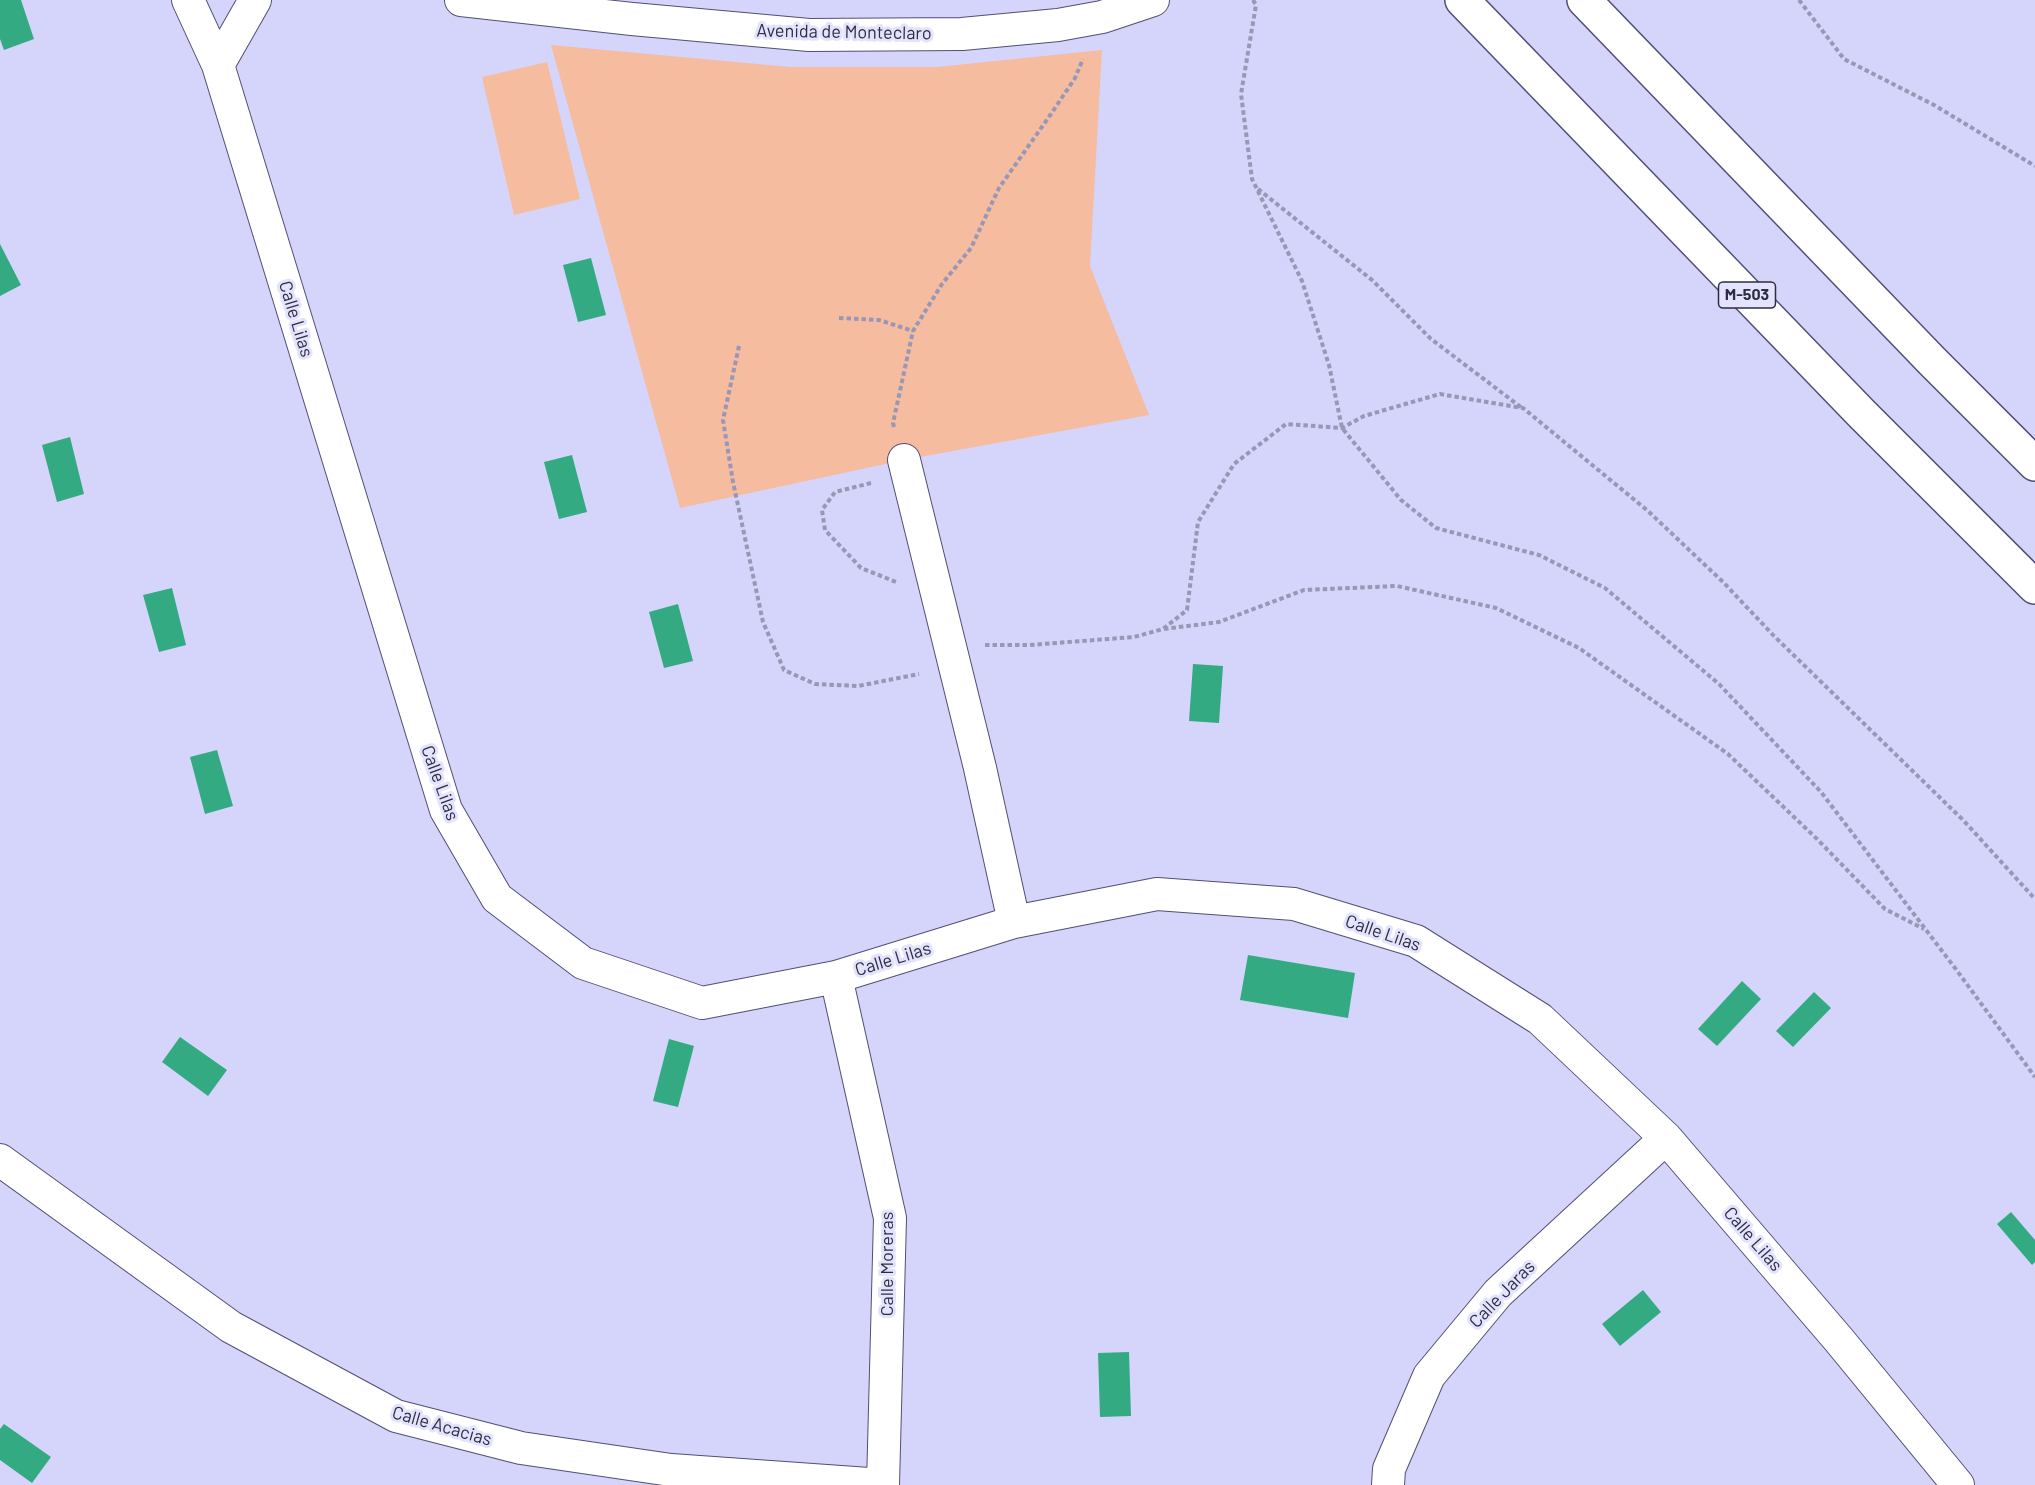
<!DOCTYPE html>
<html>
<head>
<meta charset="utf-8">
<style>
	body { margin:0 }
	canvas { display:block; background:#d5d4fa }
</style>
</head>
<body>
<canvas width="2035" height="1485"></canvas>
<script>
const ctx = document.querySelector('canvas').getContext('2d');
ctx.lineJoin = 'round';
function fillPath(path, color) {
  ctx.fillStyle = color;
  ctx.fill(path, 'evenodd');
}
function toPath(rows) {
  const path = new Path2D();
  for (const r of rows) {
    path.moveTo(r[0], r[1]);
    for (let i = 2; i < r.length; i += 2) path.lineTo(r[i], r[i + 1]);
  }
  return path;
}
function strokePath(path, color, width, dash) {
  ctx.strokeStyle = color;
  ctx.lineWidth = width;
  ctx.lineCap = dash ? 'butt' : 'round';
  ctx.setLineDash(dash || []);
  ctx.stroke(path);
}
function label(font, color, halo, rows, align = 'center') {
  ctx.font = font + ' Barlow,sans-serif';
  ctx.lineWidth = 6;
  ctx.setLineDash([]);
  ctx.textBaseline = 'middle';
  ctx.strokeStyle = halo;
  ctx.fillStyle = color;
  for (const [text, x, y, turn = 0] of rows) {
    ctx.save();
    ctx.translate(x, y);
    ctx.rotate((+turn || 0) * Math.PI / 180);
    ctx.textAlign = isNaN(turn) ? turn : align;
    if (halo) ctx.strokeText(text, 0, 0);
    ctx.fillText(text, 0, 0);
    ctx.restore();
  }
}
fillPath(toPath([
	[551,45,790,67,937,67,1102,50,1090,266,1149,415,904,460,680,508],
	[547,62,580,199,514,215,482,77]
]), '#f5bca0');
fillPath(toPath([
	[0,0,21,0,34,39,4,50,0,39],
	[0,244,21,285,0,296],
	[591,258,606,315,578,322,563,265],
	[70,437,84,494,57,502,42,445],
	[572,455,587,512,559,519,544,462],
	[172,588,186,645,159,652,143,595],
	[678,604,693,661,664,668,649,612],
	[1193,664,1223,666,1219,723,1189,721],
	[217,750,233,806,205,814,190,757],
	[1248,955,1355,973,1348,1018,1240,1000],
	[1742,981,1761,999,1717,1046,1698,1029],
	[1814,992,1831,1008,1793,1047,1776,1031],
	[180,1037,227,1070,208,1096,162,1062],
	[669,1039,694,1046,678,1107,653,1101],
	[2011,1212,2035,1240,2035,1262,2032,1265,1997,1224],
	[1643,1290,1661,1312,1620,1346,1602,1324],
	[1129,1352,1131,1416,1100,1417,1098,1353],
	[4,1424,51,1457,32,1483,0,1460,0,1429]
]), '#34aa83');
const street = toPath([
	[188,0,218,65,446,810,497,898,583,963,702,1003,836,977,1014,922,1157,894,1294,904,1416,941,1540,1019,1666,1138,1839,1340,1958,1485],
	[461,0,632,19,809,35,962,34,1058,25,1102,17,1153,0],
	[218,65,255,0],
	[904,460,980,768,1014,922],
	[836,977,890,1218,883,1485],
	[0,1160,231,1327,396,1416,521,1448,671,1470,883,1485],
	[1388,1485,1389,1469,1429,1376,1498,1293,1666,1138]
]);
const highway = toPath([
	[1462,0,1861,413,2035,587],
	[1584,0,1932,361,2035,464]
]);
strokePath(street, '#514f76', 34);
strokePath(highway, '#514f76', 36);
strokePath(toPath([
	[1253,0,1256,5,1241,94,1252,179,1302,281,1329,365,1342,428,1401,500,1436,528,1539,555,1605,588,1719,684,1821,792,1955,968,2035,1077],
	[1799,0,1844,59,1934,105,2035,166],
	[1258,189,1372,280,1431,339,1522,408],
	[839,318,879,320,913,331],
	[739,346,723,420,733,482,763,622,784,670,815,684,858,686,919,674],
	[894,427,893,423,913,331,942,284,971,248,999,188,1051,114,1075,78,1083,59],
	[871,483,835,492,822,510,825,530,861,568,896,582],
	[1164,629,1219,622,1304,590,1397,586,1496,608,1579,648,1728,754,1817,839,1885,909,1924,929],
	[985,645,1030,645,1134,637,1163,629,1187,610,1198,522,1234,464,1286,424,1342,428,1364,416,1440,394,1523,408,1648,511,1723,582,1774,636,1964,821,2035,899]
]), '#9897b6', 4, [4.5, 3]);
strokePath(street, '#fff', 32);
strokePath(highway, '#fff', 33);
for (const [x, y, w] of [
	[1747,295,57]
]) {
  const box = new Path2D();
  box.roundRect(x - w / 2, y - 13, w, 26, 4.5);
  ctx.fillStyle = '#e3e3ff';
  ctx.fill(box);
  strokePath(box, '#2e2d3f', 1.5);
}
label('bold 16px', '#2e2d3f', null, [
	["M-503",1747,295]
]);
label('18px', '#2e2d3f', '#e3e3ff', [
	["Avenida de Monteclaro",844,32,1],
	["Calle Lilas",296,319,73],
	["Calle Lilas",440,783,70],
	["Calle Lilas",1383,933,19],
	["Calle Lilas",893,959,-17],
	["Calle Lilas",1753,1239,49],
	["Calle Moreras",887,1264,-90],
	["Calle Jaras",1502,1294,-46],
	["Calle Acacias",442,1426,16]
]);
</script>
</body>
</html>
